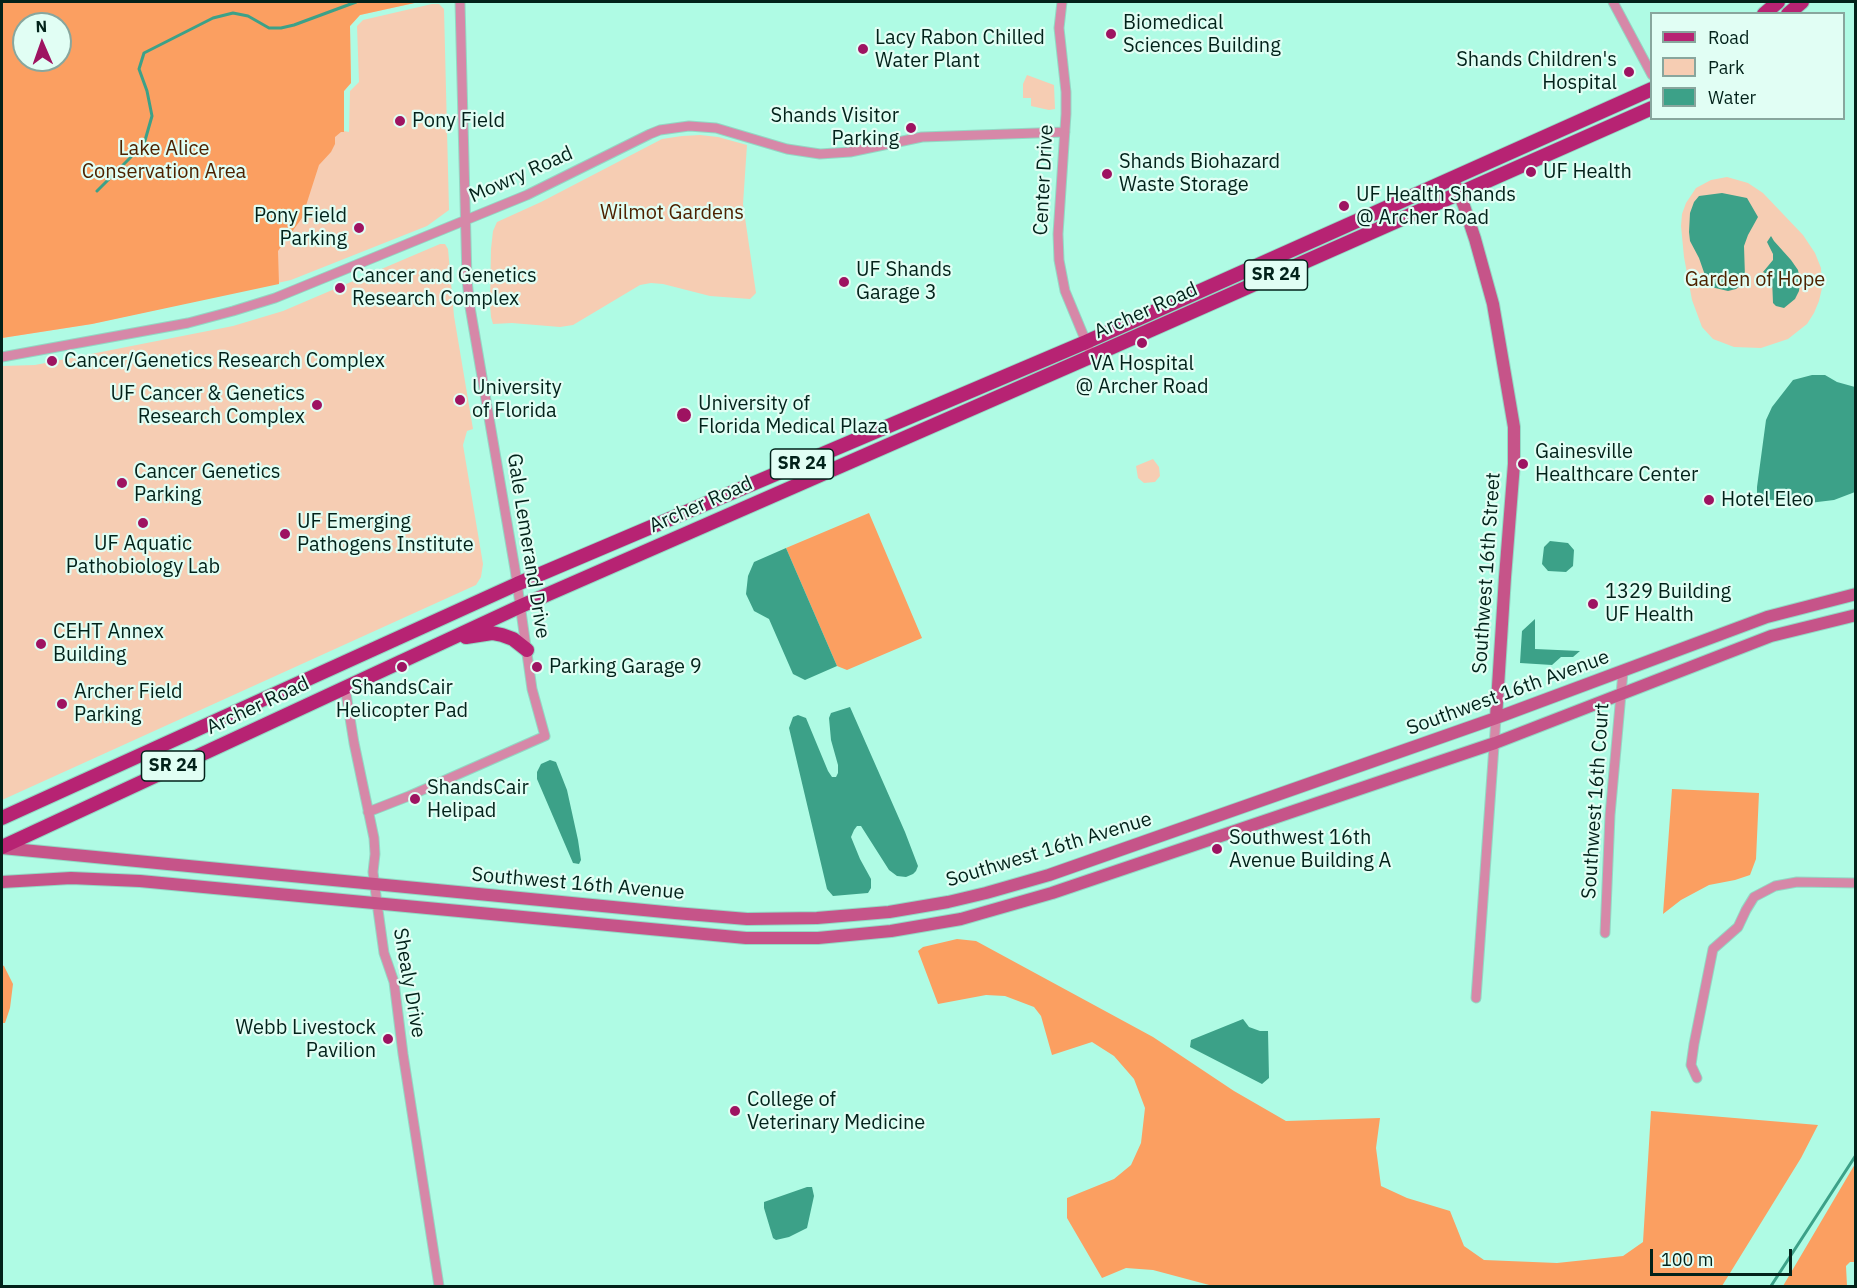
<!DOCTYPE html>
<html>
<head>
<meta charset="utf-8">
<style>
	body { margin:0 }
	#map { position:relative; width:1857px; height:1288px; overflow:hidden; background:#affbe4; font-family:"IBM Plex Sans",sans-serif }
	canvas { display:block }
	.frame { position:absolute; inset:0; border:3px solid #02221a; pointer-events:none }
	.legend { position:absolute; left:1650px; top:12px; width:195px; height:108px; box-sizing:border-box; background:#e1fef4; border:2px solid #88a69d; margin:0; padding:8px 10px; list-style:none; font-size:18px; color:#02221a }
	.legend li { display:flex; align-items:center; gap:12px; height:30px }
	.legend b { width:30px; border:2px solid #88a69d }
	.north { position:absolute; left:12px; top:12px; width:60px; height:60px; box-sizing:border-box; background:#e1fef4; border:2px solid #88a69d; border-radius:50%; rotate:358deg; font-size:16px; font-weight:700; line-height:24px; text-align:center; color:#02221a }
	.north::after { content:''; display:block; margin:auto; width:21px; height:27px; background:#9e1361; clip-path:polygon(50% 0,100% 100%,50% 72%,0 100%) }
	.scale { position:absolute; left:1650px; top:1249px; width:142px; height:27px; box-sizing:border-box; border:3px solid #02221a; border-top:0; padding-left:8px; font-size:18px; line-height:21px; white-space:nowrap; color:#02221a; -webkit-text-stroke:4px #e1fef4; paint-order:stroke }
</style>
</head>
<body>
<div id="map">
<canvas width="1857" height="1288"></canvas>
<div class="frame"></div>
<ul class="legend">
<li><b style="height:8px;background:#b72373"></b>Road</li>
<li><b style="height:16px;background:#f6cdb3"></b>Park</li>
<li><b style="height:16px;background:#3ca188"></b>Water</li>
</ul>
<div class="north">N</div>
<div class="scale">100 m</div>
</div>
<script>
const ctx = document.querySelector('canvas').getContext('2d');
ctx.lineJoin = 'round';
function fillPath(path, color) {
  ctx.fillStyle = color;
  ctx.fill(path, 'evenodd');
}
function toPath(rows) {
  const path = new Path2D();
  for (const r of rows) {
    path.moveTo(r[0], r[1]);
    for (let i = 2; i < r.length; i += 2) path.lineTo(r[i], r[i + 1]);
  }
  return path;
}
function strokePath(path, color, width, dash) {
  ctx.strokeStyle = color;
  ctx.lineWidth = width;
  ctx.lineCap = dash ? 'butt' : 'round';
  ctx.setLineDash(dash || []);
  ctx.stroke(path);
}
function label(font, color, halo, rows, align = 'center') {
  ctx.font = font + ' "IBM Plex Sans",sans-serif';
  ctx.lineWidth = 4.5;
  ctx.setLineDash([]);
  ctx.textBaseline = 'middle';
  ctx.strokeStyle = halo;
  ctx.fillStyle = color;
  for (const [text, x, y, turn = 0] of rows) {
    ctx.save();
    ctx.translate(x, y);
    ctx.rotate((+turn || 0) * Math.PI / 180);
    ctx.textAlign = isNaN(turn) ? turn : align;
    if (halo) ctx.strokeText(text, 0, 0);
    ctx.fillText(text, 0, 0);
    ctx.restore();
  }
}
fillPath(toPath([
	[2,2,419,2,360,15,350,26,351,83,344,91,344,131,349,132,350,91,359,82,357,26,363,20,432,4,439,4,444,9,449,210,427,226,291,280,92,324,2,338],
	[24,24,60,24,60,60,24,60],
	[1027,75,1054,85,1055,109,1049,110,1031,106,1031,98,1023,98,1023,84],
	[700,135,718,137,747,145,743,204,756,293,750,299,710,296,663,284,651,283,640,285,573,325,560,327,512,323,493,324,491,317,490,304,491,249,493,231,497,222,541,202,662,139,682,136],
	[1727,177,1748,183,1763,193,1803,235,1815,253,1821,268,1822,288,1819,301,1814,313,1807,324,1788,339,1761,348,1734,347,1713,339,1702,327,1692,300,1684,257,1681,226,1682,214,1686,203,1696,188,1711,180],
	[440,244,445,244,448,249,454,316,473,429,467,431,463,445,483,564,481,577,476,585,2,800,2,366,35,365,233,326,283,311],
	[1153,459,1159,467,1160,476,1155,482,1144,483,1138,478,1136,466]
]), '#f6cdb3');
fillPath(toPath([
	[2,2,419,2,360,15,350,26,351,83,344,91,344,132,341,132,335,137,335,144,331,152,319,165,302,218,278,251,279,284,92,324,2,338],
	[24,24,60,24,60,60,24,60],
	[869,513,922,638,847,670,837,666,786,548],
	[1672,789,1759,793,1756,859,1750,875,1735,880,1709,885,1681,900,1663,914],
	[957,939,976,941,1153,1037,1234,1091,1286,1121,1380,1118,1376,1148,1381,1186,1407,1198,1450,1211,1464,1246,1484,1260,1557,1263,1623,1256,1643,1242,1651,1111,1818,1125,1801,1158,1722,1286,1213,1286,1153,1270,1126,1268,1102,1278,1067,1218,1067,1198,1114,1179,1131,1165,1141,1143,1145,1108,1134,1079,1114,1056,1092,1042,1052,1055,1041,1016,1034,1007,1005,996,986,995,938,1004,918,951,923,947],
	[2,965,4,966,13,984,10,1008,5,1023,2,1023],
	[1855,1164,1855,1262,1850,1262,1846,1266,1847,1286,1783,1286]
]), '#fb9f61');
fillPath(toPath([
	[1722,193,1747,198,1758,217,1748,235,1744,246,1745,277,1742,284,1736,289,1728,291,1711,287,1707,281,1699,258,1690,241,1689,232,1690,213,1694,202,1699,196],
	[1771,236,1774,241,1791,260,1798,270,1800,281,1799,291,1795,299,1784,308,1776,306,1773,303,1772,278,1769,275,1763,272,1773,260,1773,254,1767,242],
	[1812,375,1825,375,1837,382,1855,387,1855,492,1834,500,1801,504,1782,498,1773,500,1765,499,1757,494,1757,487,1766,420,1772,407,1793,380],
	[1550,541,1568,543,1574,550,1573,566,1566,572,1548,571,1542,564,1544,547],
	[786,548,837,666,805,680,793,674,769,619,754,611,746,594,748,576,754,562],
	[1535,619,1535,649,1580,651,1573,657,1561,657,1552,665,1520,663,1522,631],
	[850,707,905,832,918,866,916,871,913,874,906,877,897,876,889,870,861,826,857,826,854,830,851,837,860,859,871,879,871,888,868,893,833,896,827,889,789,728,793,717,798,715,806,718,828,771,832,777,836,777,838,773,838,765,831,740,829,718,831,713],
	[550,760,556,762,567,790,578,840,581,860,579,864,573,863,537,779,537,772,541,764],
	[1243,1019,1249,1027,1260,1031,1268,1031,1269,1078,1262,1084,1190,1047,1191,1040],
	[807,1187,812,1187,814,1196,807,1228,789,1237,776,1240,773,1238,764,1208,764,1202]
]), '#3ca188');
strokePath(toPath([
	[97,191,144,144,152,116,147,91,139,69,144,53,213,18,233,13,248,16,269,28,281,28,294,25,356,2],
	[1771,1286,1856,1155]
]), '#3ca188', 3);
const street = toPath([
	[1062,2,1059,28,1066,92,1066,114,1058,234,1059,260,1065,291,1092,356],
	[1613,2,1652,75],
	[2,357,188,323,233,311,275,298,527,195,650,134,660,130,689,126,716,128,787,149,820,154,850,152,922,137,1065,132],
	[345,687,354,743,374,838,375,854,373,872,377,903,384,953,394,982,403,1054,439,1286],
	[368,812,409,796,545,736,532,689,515,569,470,307,467,280,460,2],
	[1605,933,1610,815,1623,672],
	[1476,998,1496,718],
	[1697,1078,1691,1065,1694,1044,1713,949,1738,927,1746,910,1754,897,1775,886,1797,882,1856,883]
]);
const secondary = toPath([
	[1453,179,1464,206,1475,239,1493,304,1514,427,1514,464,1505,577,1496,718],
	[2,848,675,913,747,919,817,918,889,912,948,902,986,893,1049,875,1496,718,1767,617,1856,594],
	[2,882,71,878,140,881,746,938,818,938,891,931,961,919,1052,893,1495,743,1771,636,1856,615]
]);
const primary = toPath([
	[1764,14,1778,2],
	[1788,14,1802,2],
	[466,637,492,633,502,635,513,639,527,650],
	[2,818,517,584,1086,342,1652,89],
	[2,847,521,606,1092,356,1652,108]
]);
strokePath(street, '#93d8c4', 11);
strokePath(secondary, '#93d8c4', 14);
strokePath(primary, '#93d8c4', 16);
strokePath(street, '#d688a8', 9);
strokePath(secondary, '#c65489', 12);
strokePath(primary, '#b72373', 14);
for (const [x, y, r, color] of [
	[1111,34,6,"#9e1361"],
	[863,49,6,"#9e1361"],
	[1629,72,6,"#9e1361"],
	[400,121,6,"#9e1361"],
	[911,128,6,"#9e1361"],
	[1531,172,6,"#9e1361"],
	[1107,174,6,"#9e1361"],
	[1344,206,6,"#9e1361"],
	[359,228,6,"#9e1361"],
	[844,282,6,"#9e1361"],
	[340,288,6,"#9e1361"],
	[1142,343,6,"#9e1361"],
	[52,361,6,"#9e1361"],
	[460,400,6,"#9e1361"],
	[317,405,6,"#9e1361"],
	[684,415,8,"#9e1361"],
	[1523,464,6,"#9e1361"],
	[122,483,6,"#9e1361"],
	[1709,500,6,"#9e1361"],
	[143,523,6,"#9e1361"],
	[285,534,6,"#9e1361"],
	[1593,604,6,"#9e1361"],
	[41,644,6,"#9e1361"],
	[402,667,6,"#9e1361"],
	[537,667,6,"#9e1361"],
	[62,704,6,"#9e1361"],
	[415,799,6,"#9e1361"],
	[1217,849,6,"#9e1361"],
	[388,1039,6,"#9e1361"],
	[735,1111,6,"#9e1361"]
]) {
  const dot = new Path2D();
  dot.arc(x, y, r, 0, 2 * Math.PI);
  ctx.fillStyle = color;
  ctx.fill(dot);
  strokePath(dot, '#e1fef4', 2);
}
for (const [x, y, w] of [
	[1276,275,63],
	[802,464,63],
	[173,766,63]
]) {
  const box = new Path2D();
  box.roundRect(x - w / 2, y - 15, w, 30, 4.5);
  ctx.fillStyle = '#e1fef4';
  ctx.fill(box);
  strokePath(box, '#02221a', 1.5);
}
label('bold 18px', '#02221a', null, [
	["SR 24",1276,275],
	["SR 24",802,464],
	["SR 24",173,766]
]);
label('20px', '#02221a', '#e1fef4', [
	["Biomedical",1123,23],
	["Sciences Building",1123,46],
	["Lacy Rabon Chilled",875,38],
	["Water Plant",875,61],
	["Shands Children's",1617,60,"right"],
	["Hospital",1617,83,"right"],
	["Shands Visitor",899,116,"right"],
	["Parking",899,139,"right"],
	["Pony Field",412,121],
	["Shands Biohazard",1119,162],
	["Waste Storage",1119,185],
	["UF Health",1543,172],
	["UF Health Shands",1356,195],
	["@ Archer Road",1356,218],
	["Pony Field",347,216,"right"],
	["Parking",347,239,"right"],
	["UF Shands",856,270],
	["Garage 3",856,293],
	["Cancer and Genetics",352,276],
	["Research Complex",352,299],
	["Cancer/Genetics Research Complex",64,361],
	["VA Hospital",1142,364,"center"],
	["@ Archer Road",1142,387,"center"],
	["University",472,388],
	["of Florida",472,411],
	["UF Cancer & Genetics",305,394,"right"],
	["Research Complex",305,417,"right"],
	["University of",698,404],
	["Florida Medical Plaza",698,427],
	["Gainesville",1535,452],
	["Healthcare Center",1535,475],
	["Cancer Genetics",134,472],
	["Parking",134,495],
	["Hotel Eleo",1721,500],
	["UF Emerging",297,522],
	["Pathogens Institute",297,545],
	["UF Aquatic",143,544,"center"],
	["Pathobiology Lab",143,567,"center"],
	["1329 Building",1605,592],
	["UF Health",1605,615],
	["CEHT Annex",53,632],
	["Building",53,655],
	["Parking Garage 9",549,667],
	["ShandsCair",402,688,"center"],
	["Helicopter Pad",402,711,"center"],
	["Archer Field",74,692],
	["Parking",74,715],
	["ShandsCair",427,788],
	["Helipad",427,811],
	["Southwest 16th",1229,838],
	["Avenue Building A",1229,861],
	["Webb Livestock",376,1028,"right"],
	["Pavilion",376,1051,"right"],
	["College of",747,1100],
	["Veterinary Medicine",747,1123]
], 'left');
label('20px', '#4d2200', '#e1fef4', [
	["Lake Alice",164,149],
	["Conservation Area",164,172],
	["Wilmot Gardens",672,213],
	["Garden of Hope",1755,280]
]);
label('20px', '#02221a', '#e1fef4', [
	["Mowry Road",521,175,-24],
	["Center Drive",1044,180,-87],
	["Archer Road",1146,311,-24],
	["Archer Road",701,505,-24],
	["Gale Lemerand Drive",528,546,81],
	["Southwest 16th Street",1487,573,-86],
	["Southwest 16th Avenue",1508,693,-20],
	["Archer Road",258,706,-25],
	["Southwest 16th Court",1596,801,-86],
	["Southwest 16th Avenue",1049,850,-17],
	["Southwest 16th Avenue",578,884,5],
	["Shealy Drive",409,983,80]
]);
</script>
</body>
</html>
